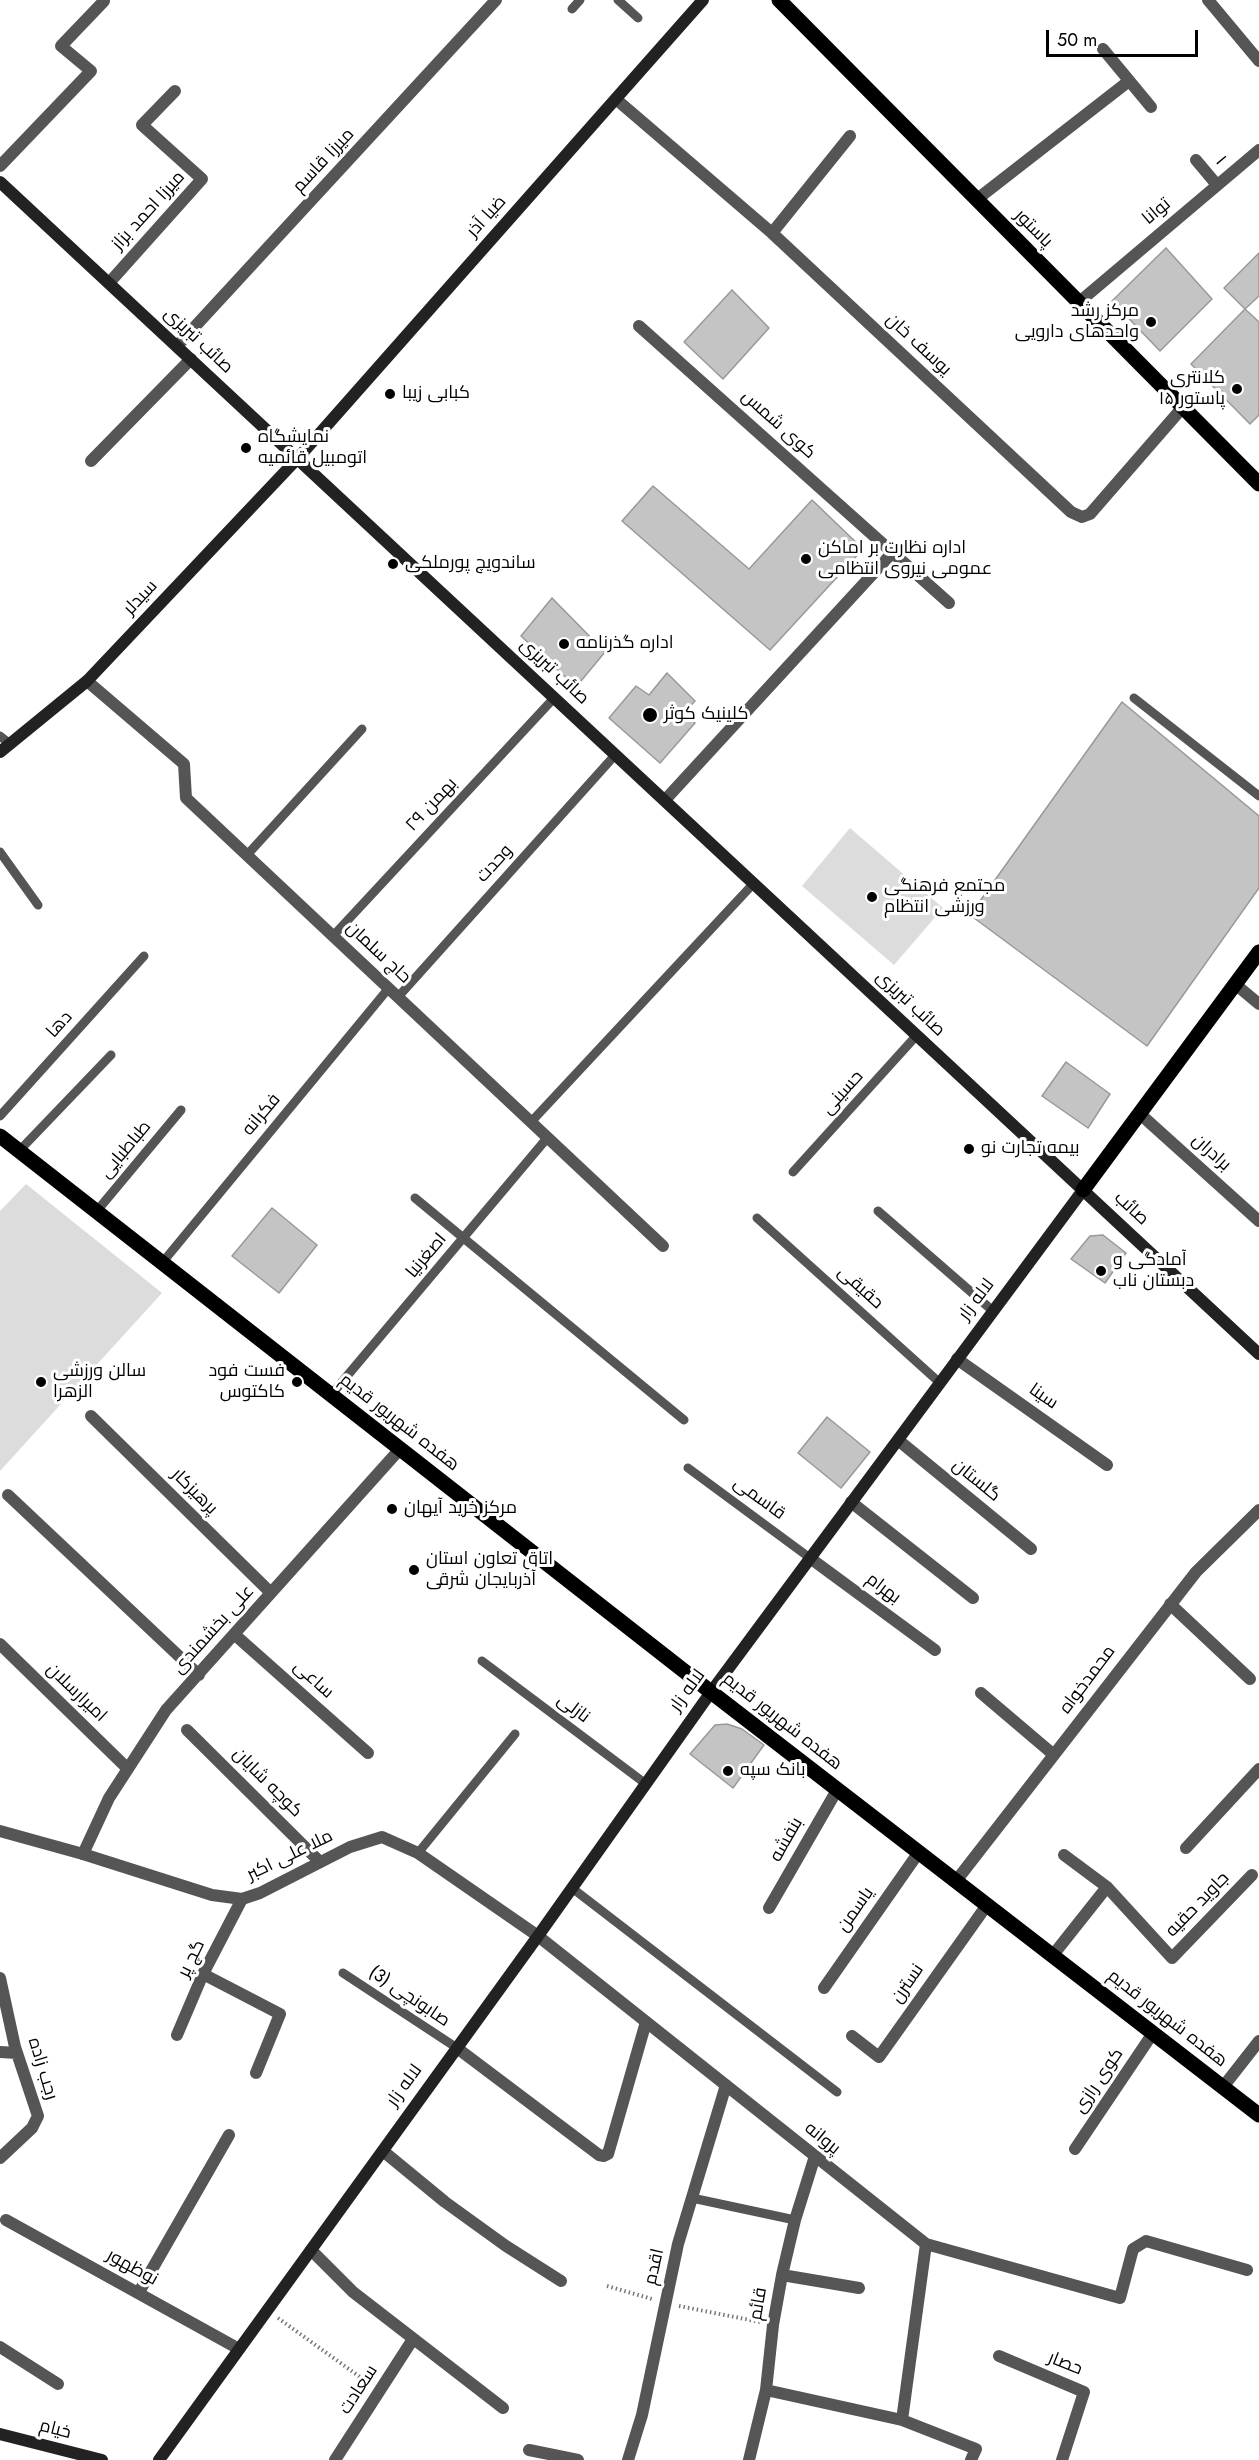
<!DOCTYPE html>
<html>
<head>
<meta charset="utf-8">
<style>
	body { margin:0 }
	#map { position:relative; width:1259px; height:2460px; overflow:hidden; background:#fff; font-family:Jost,sans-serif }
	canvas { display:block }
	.scale { position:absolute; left:1046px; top:30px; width:152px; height:27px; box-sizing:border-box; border:3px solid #000; border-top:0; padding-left:8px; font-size:18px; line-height:21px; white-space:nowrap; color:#000; -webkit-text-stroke:4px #fff; paint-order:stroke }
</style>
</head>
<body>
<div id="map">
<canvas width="1259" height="2460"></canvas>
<div class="scale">50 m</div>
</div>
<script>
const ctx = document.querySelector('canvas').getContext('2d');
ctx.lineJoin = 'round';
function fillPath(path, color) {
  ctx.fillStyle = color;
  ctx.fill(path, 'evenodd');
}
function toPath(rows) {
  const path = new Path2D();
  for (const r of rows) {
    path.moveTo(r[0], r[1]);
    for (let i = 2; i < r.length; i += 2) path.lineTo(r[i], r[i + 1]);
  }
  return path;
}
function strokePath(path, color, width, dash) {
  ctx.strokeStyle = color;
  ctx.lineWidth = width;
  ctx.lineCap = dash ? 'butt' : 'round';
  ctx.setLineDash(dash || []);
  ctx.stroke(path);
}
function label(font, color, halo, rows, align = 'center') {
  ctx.font = font + ' Jost,Cairo,sans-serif';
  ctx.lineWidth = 6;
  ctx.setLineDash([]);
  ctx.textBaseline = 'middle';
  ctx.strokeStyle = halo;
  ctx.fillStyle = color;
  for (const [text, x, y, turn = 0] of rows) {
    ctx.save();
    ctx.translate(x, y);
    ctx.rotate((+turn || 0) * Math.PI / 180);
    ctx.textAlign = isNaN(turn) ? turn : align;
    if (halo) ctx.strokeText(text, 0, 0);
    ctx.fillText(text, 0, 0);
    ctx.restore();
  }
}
fillPath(toPath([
	[850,828,943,908,894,965,802,886],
	[26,1184,162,1293,0,1471,0,1211]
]), '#dcdcdc');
const building = toPath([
	[1166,248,1212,299,1160,351,1112,301,1166,248],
	[1259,253,1259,296,1245,309,1224,288,1259,253],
	[732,290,769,328,723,379,684,342,732,290],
	[1245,309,1259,322,1259,415,1250,424,1191,364,1245,309],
	[653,486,749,569,812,500,863,549,770,650,622,521,653,486],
	[552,598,605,652,576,687,521,636,552,598],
	[667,673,695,701,685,712,695,723,660,763,609,718,636,686,649,695,667,673],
	[1122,702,1259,816,1259,888,1147,1046,970,915,1122,702],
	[1066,1062,1110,1094,1088,1128,1042,1096,1066,1062],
	[272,1208,317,1245,279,1293,232,1256,272,1208],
	[1103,1235,1126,1253,1105,1283,1071,1259,1090,1236,1103,1235],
	[827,1417,870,1452,841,1488,798,1453,827,1417],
	[727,1724,742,1729,764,1745,733,1788,690,1754,715,1725,727,1724]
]);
fillPath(building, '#c4c4c4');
strokePath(building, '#999', 1.5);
strokePath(toPath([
	[607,2286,652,2299],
	[679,2306,760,2322],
	[278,2318,367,2382]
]), '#777', 4, [1.5, 3]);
strokePath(toPath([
	[618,0,638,18],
	[572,9,580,0],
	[1134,698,1259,796],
	[0,736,10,744],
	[0,852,38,905],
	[247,855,362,729],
	[333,936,555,697],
	[398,997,616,754],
	[0,1116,144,956],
	[531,1122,754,883],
	[19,1151,111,1055],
	[793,1172,917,1035],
	[415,1198,684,1420],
	[878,1211,993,1311],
	[96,1212,181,1110],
	[757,1218,940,1383],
	[162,1263,388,989],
	[331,1395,548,1137],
	[688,1468,810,1558],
	[482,1661,646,1784],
	[418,1853,515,1734],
	[572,1888,837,2092],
	[343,1973,457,2048],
	[692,2198,795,2220]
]), '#555', 9);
strokePath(toPath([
	[1208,0,1259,61],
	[1103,49,1151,107],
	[617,100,772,233,1071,512,1082,517,1090,514,1183,407],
	[1196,160,1217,185],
	[0,166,91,71,61,46,104,1],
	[976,200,1129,81],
	[772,233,850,136],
	[109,283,202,179,142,125,175,91],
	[1078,303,1259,150],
	[639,326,949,603],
	[177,346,496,0],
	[91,461,191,359],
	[87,681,184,764,186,798,663,1246],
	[665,800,893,552],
	[1235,984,1259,1004],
	[1139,1113,1259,1221],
	[957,1359,1107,1465],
	[91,1416,271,1593],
	[898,1440,1031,1549],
	[8,1495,199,1675],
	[851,1502,973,1598],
	[810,1558,935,1650],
	[1170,1604,1250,1679],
	[234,1634,368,1753],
	[0,1644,128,1769],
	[981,1693,1054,1755],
	[187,1730,320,1862],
	[1186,1848,1259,1769],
	[83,1854,109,1798,166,1710,400,1449],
	[1064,1855,1107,1887],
	[956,1881,1196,1572,1259,1510],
	[769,1908,837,1790],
	[538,1936,926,2244,1120,2298,1133,2249,1146,2241,1247,2270],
	[1053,1955,1107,1887,1172,1958,1252,1875],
	[203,1974,280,2014,256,2073],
	[0,1978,15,2047,38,2116,32,2128,0,2158],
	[824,1988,919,1852],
	[177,2035,203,1974,242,1899],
	[852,2036,879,2057,987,1905],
	[457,2048,599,2155,604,2156,608,2154,646,2022],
	[0,2052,17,2053],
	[1223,2087,1259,2041],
	[1075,2149,1153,2033],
	[383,2151,445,2202,506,2246,561,2281],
	[6,2220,239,2349],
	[311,2250,353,2292,503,2408],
	[782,2275,859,2288],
	[139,2292,229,2135],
	[0,2347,58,2384],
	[999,2356,1084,2392,1062,2460],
	[766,2390,902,2420,976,2449,971,2460],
	[902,2420,926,2244],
	[529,2450,578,2460],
	[335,2460,413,2339],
	[628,2460,642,2415,678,2244,726,2085],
	[749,2460,766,2390,773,2325,782,2275,795,2220,815,2156]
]), '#555', 12);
strokePath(toPath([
	[0,1831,83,1854,212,1895,242,1899,260,1893,350,1847,382,1837,418,1853,538,1936]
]), '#555', 12);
strokePath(toPath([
	[0,182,1259,1354],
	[0,752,87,681,298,458,703,0],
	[0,2434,102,2460],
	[159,2460,538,1936,711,1692,1083,1190]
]), '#222', 12);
strokePath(toPath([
	[779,0,1259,484],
	[0,1136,711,1692,1259,2115],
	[1083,1190,1259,952]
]), '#000', 15);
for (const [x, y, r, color] of [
	[1151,322,6,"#000"],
	[1237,389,6,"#000"],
	[390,394,6,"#000"],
	[246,448,6,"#000"],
	[806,559,6,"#000"],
	[393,564,6,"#000"],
	[564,644,6,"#000"],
	[650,715,8,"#000"],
	[872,897,6,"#000"],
	[969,1149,6,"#000"],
	[1101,1271,6,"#000"],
	[41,1382,6,"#000"],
	[297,1382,6,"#000"],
	[392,1509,6,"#000"],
	[414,1570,6,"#000"],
	[728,1771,6,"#000"]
]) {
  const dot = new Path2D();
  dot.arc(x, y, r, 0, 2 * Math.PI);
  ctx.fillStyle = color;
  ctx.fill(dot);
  strokePath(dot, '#fff', 2);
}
label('18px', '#000', '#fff', [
	["میرزا قاسم",324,161,-47],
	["۱",1220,161,50],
	["میرزا احمد بزاز",149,211,-48],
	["توانا",1157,212,-40],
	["ضیا آذر",487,217,-48],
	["پاستور",1033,229,45],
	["صائب تبریزی",198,341,43],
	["یوسف خان",918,345,43],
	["کوی شمس",778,425,42],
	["سیدلر",141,598,-47],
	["صائب تبریزی",554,672,43],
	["۲۹ بهمن",432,805,-47],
	["وحدت",495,864,-48],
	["حاج سلمان",378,953,43],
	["صائب تبریزی",910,1004,43],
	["دها",60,1025,-48],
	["حسینی",843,1093,-48],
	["فکرانه",262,1115,-50],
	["طباطبایی",126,1150,-50],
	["برادران",1211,1153,42],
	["صائب",1131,1209,43],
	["اصغرنیا",427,1256,-50],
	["حقیقی",860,1288,42],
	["لاله زار",977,1300,-53],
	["سینا",1043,1397,35],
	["هفده شهریور قدیم",399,1423,38],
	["گلستان",976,1481,39],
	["پرهیزکار",194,1492,45],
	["قاسمی",759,1499,36],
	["بهرام",883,1589,37],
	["علی بخشمندی",214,1630,-48],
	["ساعی",313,1680,42],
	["محمدخواه",1088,1680,-53],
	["لاله زار",688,1691,-54],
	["امیرارسلان",76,1693,44],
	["نازلی",573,1709,37],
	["هفده شهریور قدیم",782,1722,38],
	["کوچه شایان",267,1783,45],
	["بنفشه",787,1840,-60],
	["ملا علی اکبر",290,1856,-26],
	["جاوید حقیه",1198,1905,-46],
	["یاسمن",856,1910,-55],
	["گچ پر",192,1959,-64],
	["نسترن",908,1984,-55],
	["صابونچی (3)",409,1997,34],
	["هفده شهریور قدیم",1167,2019,38],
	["رجب زاده",42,2069,73],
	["کوی رازی",1099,2081,-56],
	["لاله زار",405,2086,-54],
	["پروانه",822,2139,39],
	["اقدم",655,2267,-77],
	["نوظهور",132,2268,29],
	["قائم",759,2304,-80],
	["حصار",1065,2364,22],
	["سعادت",359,2390,-57],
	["خیام",55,2430,14]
]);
label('18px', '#000', '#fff', [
	["مرکز رشد",1139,312,"right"],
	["واحدهای دارویی",1139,333,"right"],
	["کلانتری",1225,379,"right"],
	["۱۵ پاستور",1225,400,"right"],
	["کبابی زیبا",402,394],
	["نمایشگاه",258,438],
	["اتومبیل قائمیه",258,459],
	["اداره نظارت بر اماکن",818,549],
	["عمومی نیروی انتظامی",818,570],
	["ساندویچ پورملکی",405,564],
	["اداره گذرنامه",576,644],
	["کلینیک کوثر",664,715],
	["مجتمع فرهنگی",884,887],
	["ورزشی انتظام",884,908],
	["بیمه تجارت نو",981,1149],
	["آمادگی و",1113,1261],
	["دبستان ناب",1113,1282],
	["سالن ورزشی",53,1372],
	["الزهرا",53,1393],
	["فست فود",285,1372,"right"],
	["کاکتوس",285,1393,"right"],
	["مرکز خرید آیهان",404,1509],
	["اتاق تعاون استان",426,1560],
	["آذربایجان شرقی",426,1581],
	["بانک سپه",740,1771]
], 'left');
</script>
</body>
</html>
